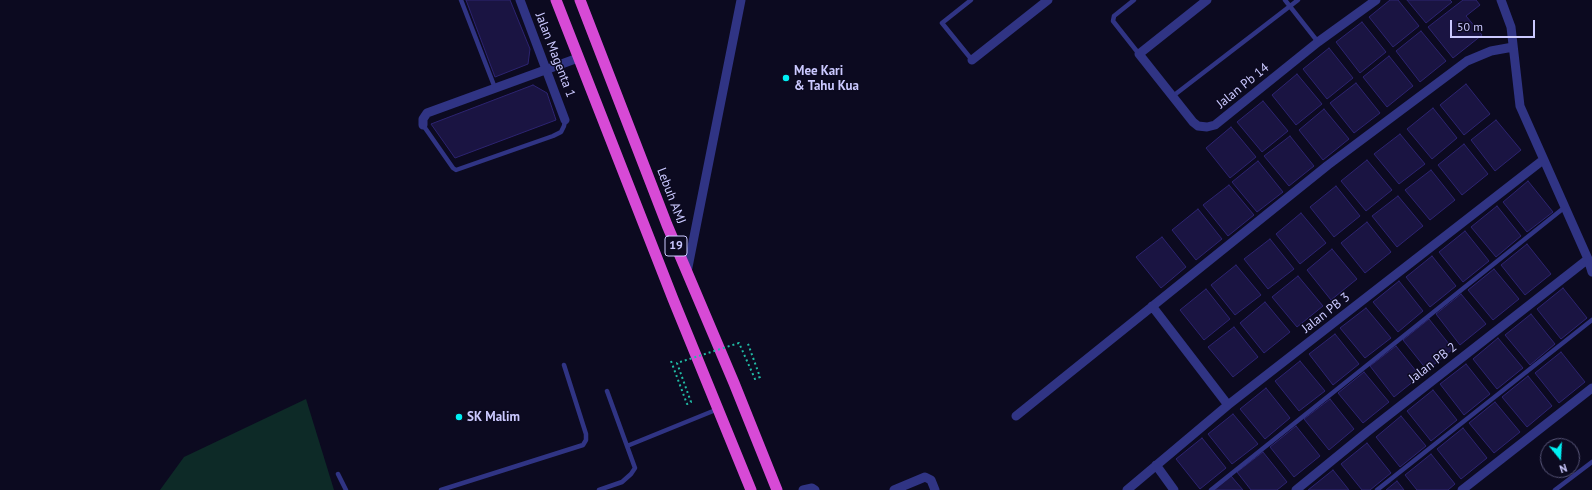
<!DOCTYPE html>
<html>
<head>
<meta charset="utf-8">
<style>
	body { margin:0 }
	#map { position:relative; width:1592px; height:490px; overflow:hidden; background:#0c0a20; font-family:"PT Sans",sans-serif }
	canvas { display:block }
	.north { position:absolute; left:1540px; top:438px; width:40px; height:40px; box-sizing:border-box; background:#0c0a20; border:1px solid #585679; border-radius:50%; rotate:162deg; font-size:11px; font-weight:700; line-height:16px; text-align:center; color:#cbc9ff }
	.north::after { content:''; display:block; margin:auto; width:14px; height:18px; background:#00f0f4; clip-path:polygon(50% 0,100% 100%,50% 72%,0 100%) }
	.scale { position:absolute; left:1450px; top:20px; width:85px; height:18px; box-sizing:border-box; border:2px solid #cbc9ff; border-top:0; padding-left:5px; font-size:12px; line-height:14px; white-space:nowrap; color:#cbc9ff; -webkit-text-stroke:3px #0c0a20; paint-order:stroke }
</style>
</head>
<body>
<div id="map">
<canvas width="1592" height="490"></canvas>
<div class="north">N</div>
<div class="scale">50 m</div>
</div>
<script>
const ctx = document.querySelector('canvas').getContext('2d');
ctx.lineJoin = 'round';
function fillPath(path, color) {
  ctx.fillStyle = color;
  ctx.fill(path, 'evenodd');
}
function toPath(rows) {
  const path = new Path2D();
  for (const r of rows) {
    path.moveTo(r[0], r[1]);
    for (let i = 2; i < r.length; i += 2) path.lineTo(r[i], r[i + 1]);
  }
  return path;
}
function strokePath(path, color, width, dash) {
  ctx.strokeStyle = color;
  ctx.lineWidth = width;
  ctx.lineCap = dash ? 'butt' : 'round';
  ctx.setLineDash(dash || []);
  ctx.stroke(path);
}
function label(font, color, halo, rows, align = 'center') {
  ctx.font = font + ' "PT Sans",sans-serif';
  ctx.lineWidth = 3;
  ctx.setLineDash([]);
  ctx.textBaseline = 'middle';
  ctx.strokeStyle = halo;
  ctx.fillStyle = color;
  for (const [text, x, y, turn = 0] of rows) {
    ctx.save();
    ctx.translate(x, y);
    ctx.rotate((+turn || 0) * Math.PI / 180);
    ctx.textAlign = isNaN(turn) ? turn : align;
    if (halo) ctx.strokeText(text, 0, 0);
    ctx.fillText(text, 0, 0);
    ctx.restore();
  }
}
fillPath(toPath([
	[306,399,334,490,160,490,184,457]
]), '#0d2a27');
const building = toPath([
	[466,0,510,0,530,49,528,64,495,77,466,0],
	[1390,0,1398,0,1419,26,1393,47,1369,17,1390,0],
	[1407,0,1450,0,1452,2,1426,23,1407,0],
	[1463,0,1476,0,1480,5,1466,16,1482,35,1453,58,1428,27,1463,0],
	[1362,22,1386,52,1360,73,1336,42,1362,22],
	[1421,31,1446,61,1420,82,1396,51,1421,31],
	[1329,48,1353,78,1327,99,1303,69,1329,48],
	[1389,56,1413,86,1387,107,1363,77,1389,56],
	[1297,74,1322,104,1296,125,1272,95,1297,74],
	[1356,83,1380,113,1354,133,1330,103,1356,83],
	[1466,84,1490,114,1464,135,1440,105,1466,84],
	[533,85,547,93,556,120,455,158,431,124,533,85],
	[1263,101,1288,131,1262,152,1237,122,1263,101],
	[1433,108,1457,138,1432,159,1407,129,1433,108],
	[1324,109,1349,139,1323,160,1299,130,1324,109],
	[1496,120,1521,150,1495,171,1471,140,1496,120],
	[1231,127,1256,157,1230,178,1206,148,1231,127],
	[1400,134,1425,164,1399,184,1374,154,1400,134],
	[1290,136,1314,166,1289,186,1264,156,1290,136],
	[1464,144,1488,174,1462,195,1438,165,1464,144],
	[1367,160,1392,190,1366,211,1341,181,1367,160],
	[1258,161,1283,192,1257,212,1232,182,1258,161],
	[1431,170,1455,200,1430,220,1405,190,1431,170],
	[1528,181,1553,212,1527,232,1503,202,1528,181],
	[1229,185,1254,215,1228,236,1203,205,1229,185],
	[1336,186,1360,216,1334,237,1310,207,1336,186],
	[1398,196,1423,226,1397,247,1372,216,1398,196],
	[1497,206,1521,236,1496,257,1471,227,1497,206],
	[1198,209,1222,239,1196,260,1172,230,1198,209],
	[1301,213,1326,243,1300,264,1276,234,1301,213],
	[1367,222,1391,252,1365,273,1341,243,1367,222],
	[1465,231,1489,261,1463,282,1439,252,1465,231],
	[1162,237,1186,267,1161,288,1136,257,1162,237],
	[1270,239,1294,269,1268,289,1244,259,1270,239],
	[1527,244,1551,274,1525,295,1501,265,1527,244],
	[1332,249,1357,279,1331,300,1307,270,1332,249],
	[1432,256,1456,286,1430,307,1406,277,1432,256],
	[1236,265,1261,295,1235,315,1211,285,1236,265],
	[1494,269,1519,299,1493,320,1468,290,1494,269],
	[1298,276,1323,306,1297,327,1272,297,1298,276],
	[1399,281,1423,311,1398,332,1373,302,1399,281],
	[1563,288,1587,318,1561,339,1537,309,1563,288],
	[1206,289,1230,319,1204,340,1180,310,1206,289],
	[1461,294,1486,324,1460,345,1436,314,1461,294],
	[1265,302,1290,332,1264,353,1240,323,1265,302],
	[1366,308,1391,338,1365,358,1340,328,1366,308],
	[1531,314,1555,344,1530,365,1505,335,1531,314],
	[1429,319,1453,349,1427,370,1403,340,1429,319],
	[1234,327,1258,357,1233,377,1208,347,1234,327],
	[1335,334,1359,364,1333,385,1309,354,1335,334],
	[1498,338,1523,368,1497,389,1473,359,1498,338],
	[1396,346,1420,376,1394,397,1370,366,1396,346],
	[1561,352,1585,382,1559,403,1535,373,1561,352],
	[1300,361,1325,391,1299,411,1275,381,1300,361],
	[1466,364,1490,394,1464,415,1440,384,1466,364],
	[1364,372,1389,402,1363,423,1338,393,1364,372],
	[1528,376,1552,406,1527,427,1502,397,1528,376],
	[1266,388,1290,418,1265,439,1240,409,1266,388],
	[1433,390,1457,420,1431,441,1407,411,1433,390],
	[1330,399,1354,429,1329,450,1304,419,1330,399],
	[1495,402,1520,432,1494,453,1469,423,1495,402],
	[1233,414,1258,444,1232,464,1208,434,1233,414],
	[1401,416,1426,446,1400,467,1376,437,1401,416],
	[1296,426,1320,456,1294,477,1270,447,1296,426],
	[1463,428,1487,458,1461,479,1437,449,1463,428],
	[1202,438,1226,468,1200,489,1176,459,1202,438],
	[1367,443,1391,473,1370,490,1362,490,1341,464,1367,443],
	[1263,452,1287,482,1277,490,1251,490,1237,472,1263,452],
	[1431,454,1455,484,1448,490,1417,490,1405,475,1431,454],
	[1333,470,1349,490,1308,490,1333,470],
	[1231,476,1243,490,1214,490,1231,476],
	[1397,481,1404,490,1386,490,1397,481]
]);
fillPath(building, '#1a1442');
strokePath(building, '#2d2471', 1);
strokePath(toPath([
	[461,0,495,88],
	[971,0,942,23,972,60],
	[1134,0,1114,16,1113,21,1139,54],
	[1285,0,1318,42],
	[1173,96,1298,0],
	[423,125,453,168,456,170,553,136,561,132,564,126,565,120],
	[627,446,718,409],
	[338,474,346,490],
	[441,490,583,445,586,440,586,434,564,365],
	[599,490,622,482,631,474,635,468,607,391],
	[1211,490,1565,207],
	[1377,490,1592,320],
	[1555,490,1592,462]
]), '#303484', 4.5);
strokePath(toPath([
	[520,0,565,120],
	[1207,0,1139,54,1193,122,1198,126,1207,127,1215,125,1318,42,1376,0],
	[1501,0,1511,27,1520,106,1588,259,1592,272],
	[972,60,1048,0],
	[423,125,423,119,427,113,578,58],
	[687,272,741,0],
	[1152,306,1228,405],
	[1016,416,1328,165,1467,61,1491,51,1513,47],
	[1156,465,1174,490],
	[803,490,812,488,815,490],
	[894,490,925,477,931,480,935,490],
	[1127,490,1228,405,1543,160],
	[1296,490,1367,432,1588,259],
	[1462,490,1592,388]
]), '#303484', 9);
strokePath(toPath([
	[556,0,673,299,751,490],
	[580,0,667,225,734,383,777,490]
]), '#d74ad6', 11);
strokePath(toPath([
	[671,361,687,404,691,402,677,363,739,343,755,379,760,377,747,341]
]), '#21bba4', 2, [2, 3]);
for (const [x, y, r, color] of [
	[786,78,4,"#00f0f4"],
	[459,417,4,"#00f0f4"]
]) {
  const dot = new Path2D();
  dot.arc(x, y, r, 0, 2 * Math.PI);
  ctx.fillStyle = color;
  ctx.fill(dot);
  strokePath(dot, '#0c0a20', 1.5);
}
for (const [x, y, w] of [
	[676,246,22]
]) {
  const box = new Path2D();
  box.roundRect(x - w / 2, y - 10, w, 20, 3);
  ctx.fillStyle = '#0c0a20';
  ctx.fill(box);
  strokePath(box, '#cbc9ff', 1);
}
label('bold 12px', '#cbc9ff', null, [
	["19",676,246]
]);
label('13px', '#cbc9ff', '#0c0a20', [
	["Jalan Magenta 1",555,55,69],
	["Jalan Pb 14",1243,86,-39],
	["Lebuh AMJ",671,196,69],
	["Jalan PB 3",1326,313,-38],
	["Jalan PB 2",1433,363,-38]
]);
label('bold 13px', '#cbc9ff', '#0c0a20', [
	["Mee Kari",794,71],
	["& Tahu Kua",794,86],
	["SK Malim",467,417]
], 'left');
</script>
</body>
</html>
